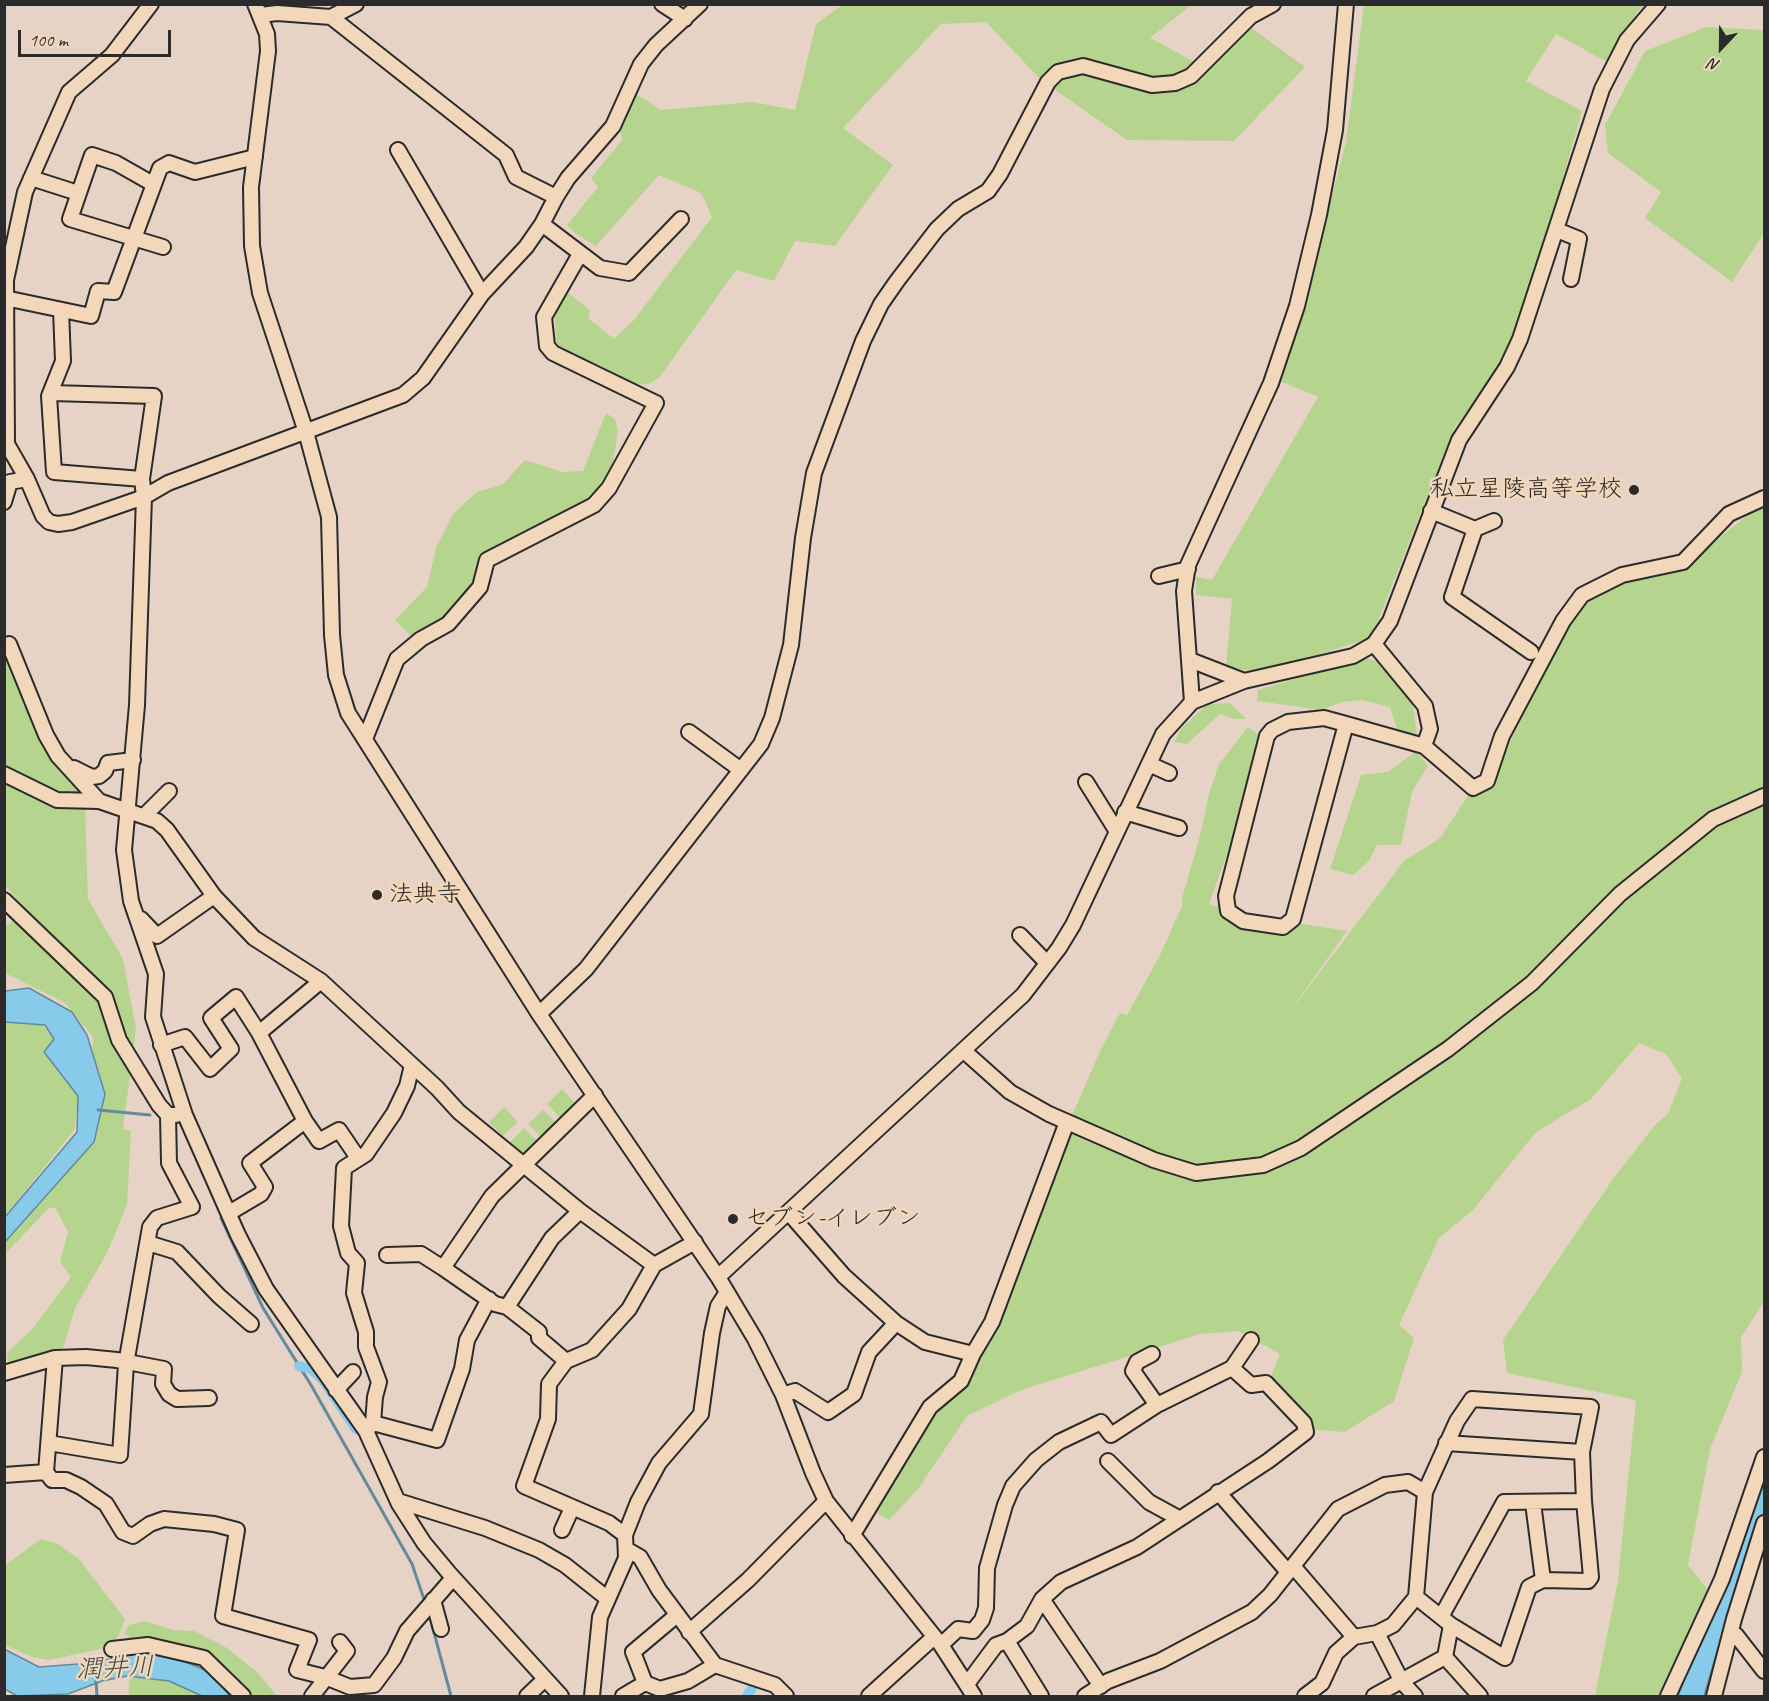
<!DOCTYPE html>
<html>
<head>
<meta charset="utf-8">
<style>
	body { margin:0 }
	#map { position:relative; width:1769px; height:1701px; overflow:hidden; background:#e7d3c6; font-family:Caveat,sans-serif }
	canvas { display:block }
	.frame { position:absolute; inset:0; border:6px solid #2b2b2b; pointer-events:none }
	.north { position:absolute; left:1691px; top:18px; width:60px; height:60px; -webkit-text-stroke:4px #f3d7ba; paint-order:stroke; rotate:202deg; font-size:16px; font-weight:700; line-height:24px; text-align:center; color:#2b2b2b }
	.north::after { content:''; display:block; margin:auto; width:21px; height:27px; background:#2b2b2b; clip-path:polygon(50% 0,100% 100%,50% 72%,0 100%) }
	.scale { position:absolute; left:18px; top:30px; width:153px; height:27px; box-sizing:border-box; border:3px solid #2b2b2b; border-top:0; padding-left:8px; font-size:18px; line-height:21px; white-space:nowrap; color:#2b2b2b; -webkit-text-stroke:4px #f3d7ba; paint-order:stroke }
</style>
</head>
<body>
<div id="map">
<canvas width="1769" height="1701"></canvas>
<div class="frame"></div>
<div class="north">N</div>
<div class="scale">100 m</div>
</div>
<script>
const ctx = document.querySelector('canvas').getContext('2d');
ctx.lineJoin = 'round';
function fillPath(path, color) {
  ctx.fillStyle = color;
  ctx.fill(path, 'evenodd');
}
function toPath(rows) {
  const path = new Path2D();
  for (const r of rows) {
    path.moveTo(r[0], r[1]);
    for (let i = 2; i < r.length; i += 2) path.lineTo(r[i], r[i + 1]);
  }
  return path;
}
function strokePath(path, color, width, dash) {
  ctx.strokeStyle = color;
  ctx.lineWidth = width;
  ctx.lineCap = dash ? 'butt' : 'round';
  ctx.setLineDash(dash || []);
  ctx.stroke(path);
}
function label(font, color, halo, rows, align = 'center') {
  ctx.font = font + ' Caveat,"Klee One",sans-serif';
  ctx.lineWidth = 5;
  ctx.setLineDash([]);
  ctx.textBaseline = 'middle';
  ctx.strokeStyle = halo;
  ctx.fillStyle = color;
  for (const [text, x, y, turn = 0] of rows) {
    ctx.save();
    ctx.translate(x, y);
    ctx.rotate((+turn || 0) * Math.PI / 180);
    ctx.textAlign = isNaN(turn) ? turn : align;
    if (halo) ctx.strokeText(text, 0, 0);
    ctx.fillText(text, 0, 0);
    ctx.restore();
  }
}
fillPath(toPath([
	[842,5,1191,5,1150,38,1208,69,1249,26,1305,67,1234,141,1127,140,1041,80,986,22,941,24,843,128,893,165,835,246,795,241,774,281,736,270,659,378,648,384,634,385,599,365,556,347,555,312,568,293,590,310,588,318,614,339,634,320,712,217,701,193,659,175,596,246,576,234,567,225,598,187,591,178,622,140,620,122,633,92,661,110,752,102,795,110,816,24],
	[1364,5,1645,5,1638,11,1609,63,1556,34,1526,81,1582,111,1528,302,1501,366,1455,427,1371,638,1260,673,1226,666,1232,599,1196,595,1196,577,1212,580,1318,397,1278,380,1310,280,1346,142],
	[1706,27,1764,30,1764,233,1732,282,1645,218,1661,192,1608,153,1605,125,1645,51],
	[606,413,615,419,618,431,609,488,587,507,487,560,480,587,419,644,395,620,427,587,436,548,453,514,477,492,502,485,525,460,563,472,583,471],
	[1764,503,1764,1301,1741,1338,1742,1372,1710,1449,1688,1565,1717,1601,1671,1696,1595,1696,1618,1580,1636,1400,1507,1373,1503,1340,1613,1179,1655,1125,1668,1114,1682,1078,1666,1054,1639,1043,1591,1099,1536,1132,1473,1210,1439,1238,1399,1325,1414,1338,1394,1401,1345,1432,1315,1430,1269,1381,1280,1354,1238,1331,1200,1334,1021,1390,967,1416,918,1489,889,1520,877,1513,927,1420,972,1367,1058,1147,1102,1047,1120,1013,1127,1015,1160,955,1182,906,1183,895,1201,832,1209,794,1219,764,1248,727,1258,735,1230,846,1209,904,1219,907,1231,922,1290,926,1297,923,1347,931,1286,1017,1404,861,1440,838,1473,788,1489,783,1583,599,1613,580,1683,565],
	[4,645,54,765,79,787,85,807,88,899,123,959,136,1029,123,1129,131,1131,127,1205,107,1253,75,1308,63,1348,8,1362,7,1353,34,1327,71,1277,60,1262,68,1232,56,1209,50,1207,5,1254,5,1237,92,1144,100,1122,91,1119,93,1037,65,1003,5,973,5,928,24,908,5,885],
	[1364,658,1384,663,1412,699,1417,735,1397,729,1390,707,1362,700,1342,702,1321,710,1257,701,1258,690],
	[1230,703,1246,719,1234,719,1220,714,1187,744,1175,742,1180,730,1207,704],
	[1416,751,1428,766,1412,792,1401,845,1377,845,1369,861,1353,875,1330,869,1361,775,1388,772],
	[41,1022,54,1039,44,1052,78,1096,75,1129,5,1216,5,1023],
	[562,1089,576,1104,561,1119,547,1104],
	[504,1107,518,1122,503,1136,489,1122],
	[543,1110,558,1124,543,1139,528,1124],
	[524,1128,538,1142,523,1157,509,1143],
	[41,1539,58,1544,78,1558,125,1619,118,1637,104,1648,49,1660,32,1657,5,1645,4,1566],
	[145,1621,173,1630,194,1631,227,1648,257,1672,277,1696,247,1696,232,1672,196,1649,132,1640,124,1633,129,1625],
	[148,1674,183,1681,213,1696,128,1696,130,1678]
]), '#b5d58f');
const water = toPath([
	[29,988,72,1012,87,1035,105,1094,94,1142,5,1242,5,1217,77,1132,78,1096,44,1052,54,1039,45,1025,5,1022,5,991,29,988],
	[1764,1465,1764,1512,1733,1598,1704,1696,1678,1696,1764,1465],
	[4,1649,39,1667,91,1663,142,1652,181,1660,210,1672,230,1696,202,1696,169,1681,127,1676,102,1681,68,1694,17,1696,5,1689,4,1649]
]);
fillPath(water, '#88cae9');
strokePath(water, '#638a9d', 1.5);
strokePath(toPath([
	[98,1110,150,1115],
	[221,1218,263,1308,311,1385,412,1564,425,1602],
	[429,1614,451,1696],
	[96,1680,97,1696]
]), '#638a9d', 3);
strokePath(toPath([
	[299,1366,311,1369,323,1380,356,1429],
	[747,1696,754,1685]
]), '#88cae9', 10);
const minor = toPath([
	[151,4,112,55,69,92,25,192,6,280,7,444,27,479,43,516,49,522,58,524,72,522,144,497,168,483,403,395,423,378,482,294,526,247,542,224,556,197,568,178,613,126,641,64,656,45,700,4],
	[255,4,267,34,268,51,251,187,252,246,260,293,306,432,329,517,332,635,336,675,348,713,539,1014,718,1277,755,1339,783,1395,813,1473,826,1501,941,1645,974,1696],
	[662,4,685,19],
	[261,15,277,13,331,17,356,4],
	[331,17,506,155,516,177,556,197],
	[398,150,482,294],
	[31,178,78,193],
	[153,184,116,163,92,155,70,219,163,247],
	[542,224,600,268,629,273,681,219],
	[1557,230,1579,239,1571,279],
	[5,298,91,316,98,291,114,292,160,168,169,163,195,172,255,157],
	[61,310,63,361,49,396,54,472,142,479],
	[52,393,154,396,142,479,144,497,137,705,124,850,131,901,156,974,153,1017,185,1115,238,1235,266,1289,366,1431,399,1504,424,1543,449,1573,561,1696],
	[4,502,10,482,27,479],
	[1431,511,1475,529,1452,597,1531,652],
	[1475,529,1494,521],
	[1159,576,1188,569],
	[9,644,46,735,58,756,99,801,157,821,167,830,214,896,254,938,321,981,437,1088,459,1112,580,1211,654,1265],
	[1374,644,1425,706,1430,729,1424,746],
	[1190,660,1244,681],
	[1192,702,1184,591,1188,565,1271,383,1297,306,1319,215,1335,130,1346,4],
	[1346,724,1293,919,1283,927,1243,921,1228,911,1226,896,1267,736,1272,730,1288,722,1324,718,1346,724,1424,746,1473,788,1487,781,1502,736,1563,621,1582,595,1622,575,1683,562,1729,514,1764,498],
	[689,732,741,770],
	[365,739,397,659,421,639,448,624,480,587,487,560,594,505,609,488,656,403,553,353,547,346,544,317,580,254],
	[1149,764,1169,773],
	[74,768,92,777,99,776,105,771,108,763,133,760],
	[4,774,57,800,99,801],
	[1086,782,1116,830],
	[1125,812,1179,828],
	[144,816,169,791],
	[4,900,105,997,119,1040,159,1105,168,1115,176,1115],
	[138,919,141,919,157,936,214,896],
	[1020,935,1047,963],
	[539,1014,586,969,761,744,772,718,791,645,803,538,814,473,863,341,881,304,897,281,937,229,958,209,988,191,1000,174,1048,82,1058,72,1083,66,1152,85,1175,83,1191,76,1251,16,1273,4],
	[161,1045,185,1037,210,1069,231,1049,211,1018,236,997,259,1033],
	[964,1051,1010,1092,1049,1114,1154,1160,1196,1173,1263,1165,1301,1148,1448,1049,1532,983,1620,894,1713,819,1764,796],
	[305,1121,259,1033,321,981],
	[580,1211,552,1238,507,1307,495,1304,443,1268,492,1196,595,1095],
	[229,1213,261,1194,265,1187,250,1163,305,1121,319,1141,339,1130,358,1158],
	[789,1213,844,1276,896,1323,925,1342,973,1354,992,1322,1067,1122],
	[148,1243,177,1252,219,1296,251,1324],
	[387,1255,421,1254,443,1268],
	[718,1277,1023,995,1059,948,1073,925,1163,734,1192,702,1244,681,1353,656,1374,644,1390,621,1459,440,1507,367,1520,339,1602,89,1627,40,1658,4],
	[507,1307,539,1332,539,1338,566,1361,592,1350,629,1309,654,1265,695,1242],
	[1152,1354,1137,1362,1133,1371,1157,1405],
	[566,1361,549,1384,548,1419,524,1486,609,1523,625,1535],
	[4,1373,55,1358,86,1357,117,1360,164,1369,163,1384,169,1394,177,1399,209,1398],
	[336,1390,353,1372],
	[783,1395,795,1391,828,1412,854,1394,869,1352,896,1323],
	[373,1423,437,1440,462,1369,467,1340,489,1299],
	[366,1431,373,1423,375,1397,379,1382,366,1347,366,1332,354,1293,357,1263,348,1253,341,1226,344,1168,366,1154,394,1113,407,1086,412,1065],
	[49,1443,120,1455,126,1364,150,1227,157,1218,192,1207,169,1163,168,1115],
	[1446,1443,1582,1452],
	[1108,1461,1149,1502,1180,1519],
	[46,1472,52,1480,66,1480,81,1487,106,1504,123,1532,133,1536,150,1524,164,1519,214,1524,237,1530,223,1616,309,1640,297,1670,325,1677,350,1687,374,1685,394,1658,407,1631,453,1578],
	[4,1475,46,1472,55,1358],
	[1218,1492,1288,1572],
	[398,1501,485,1528,539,1550,565,1565,608,1599],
	[1533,1503,1543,1580],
	[562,1530,572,1508],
	[852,1536,930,1407,961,1381,973,1354],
	[626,1549,640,1557,659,1590,715,1665],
	[1293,1566,1354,1637],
	[1416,1597,1451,1625,1505,1658,1529,1587,1543,1580,1588,1581,1591,1577,1584,1501],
	[1042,1599,1101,1686],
	[433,1600,441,1629],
	[689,1632,748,1580,826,1501],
	[1377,1633,1402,1682,1415,1696],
	[1730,1634,1736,1635,1764,1671],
	[1007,1641,1041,1696],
	[941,1645,958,1629,973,1631,982,1620,986,1608,987,1568,1005,1505,1013,1486,1036,1460,1059,1442,1101,1422,1111,1435,1157,1405,1232,1368],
	[112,1649,148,1645,204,1658,243,1696],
	[1445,1657,1480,1696],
	[645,1683,633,1652,677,1615],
	[967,1684,996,1645,1007,1641,1027,1626,1042,1599,1061,1582,1137,1547,1268,1461,1306,1432,1304,1423,1266,1383,1251,1385,1232,1368,1251,1340],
	[312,1696,347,1651,340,1642],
	[527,1696,545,1679],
	[592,1696,600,1617,626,1558,625,1535,638,1502,659,1463,701,1414,712,1333,718,1306,727,1292],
	[623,1696,645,1683,660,1689,688,1681,715,1665,775,1685,786,1696],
	[869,1696,934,1637],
	[1085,1696,1108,1681,1160,1661,1252,1612,1270,1595,1338,1509,1385,1485,1408,1482,1425,1492],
	[1305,1696,1322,1683,1336,1653,1354,1637,1377,1633,1393,1625,1416,1597,1425,1492,1457,1421,1472,1399,1591,1407,1582,1452,1584,1501,1504,1502,1441,1617],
	[1374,1696,1445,1657,1451,1625],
	[1668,1696,1722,1579,1764,1457],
	[1714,1696,1734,1619,1764,1523]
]);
strokePath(minor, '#2b2b2b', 18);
strokePath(minor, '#f3d7ba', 14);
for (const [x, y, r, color] of [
	[1634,490,6,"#2b2b2b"],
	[377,895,6,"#2b2b2b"],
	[733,1219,6,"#2b2b2b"]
]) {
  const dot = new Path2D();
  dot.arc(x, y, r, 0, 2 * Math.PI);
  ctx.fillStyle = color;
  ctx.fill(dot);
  strokePath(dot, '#f3d7ba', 2);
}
label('24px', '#2b2b2b', '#f3d7ba', [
	["私立星陵高等学校",1622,490,"right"],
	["法典寺",389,895],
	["セブン-イレブン",745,1219]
], 'left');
label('italic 26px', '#3e4b51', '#f3d7ba', [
	["潤井川",115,1669,-2]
]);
</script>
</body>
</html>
